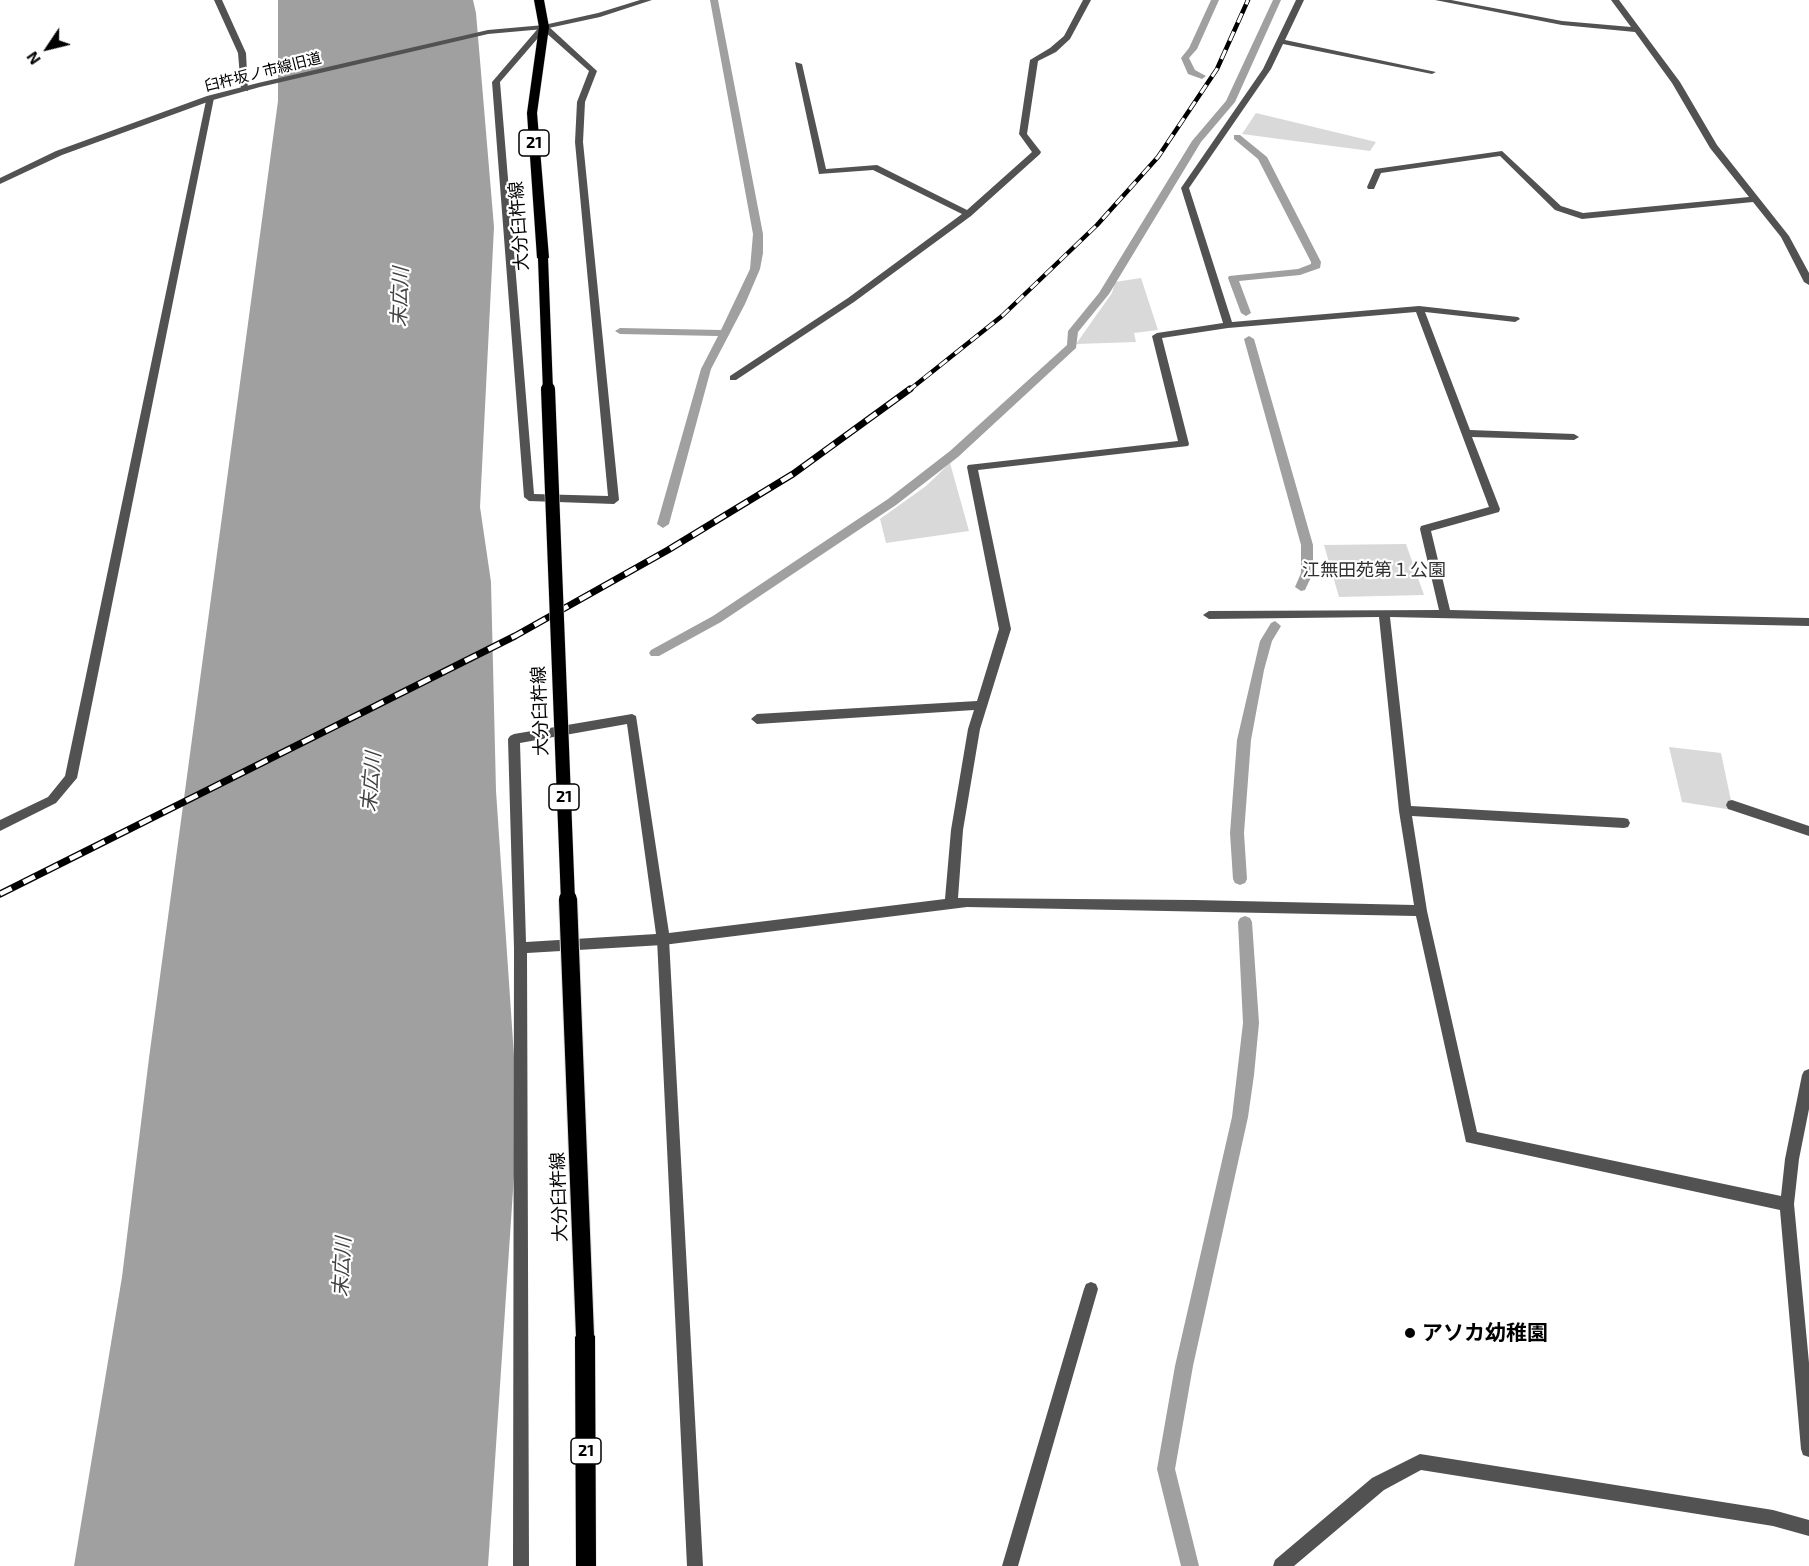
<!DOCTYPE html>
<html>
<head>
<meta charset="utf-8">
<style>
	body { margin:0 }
	#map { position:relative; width:1809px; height:1566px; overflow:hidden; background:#fff; font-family:"Exo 2",sans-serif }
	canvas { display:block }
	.north { position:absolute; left:18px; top:18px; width:60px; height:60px; -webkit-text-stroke:4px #fff; paint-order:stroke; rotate:235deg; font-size:16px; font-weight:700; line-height:24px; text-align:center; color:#000 }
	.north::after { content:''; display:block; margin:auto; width:21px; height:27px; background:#000; clip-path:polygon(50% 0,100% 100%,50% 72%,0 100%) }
</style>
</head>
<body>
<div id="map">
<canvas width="1809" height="1566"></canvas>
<div class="north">N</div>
</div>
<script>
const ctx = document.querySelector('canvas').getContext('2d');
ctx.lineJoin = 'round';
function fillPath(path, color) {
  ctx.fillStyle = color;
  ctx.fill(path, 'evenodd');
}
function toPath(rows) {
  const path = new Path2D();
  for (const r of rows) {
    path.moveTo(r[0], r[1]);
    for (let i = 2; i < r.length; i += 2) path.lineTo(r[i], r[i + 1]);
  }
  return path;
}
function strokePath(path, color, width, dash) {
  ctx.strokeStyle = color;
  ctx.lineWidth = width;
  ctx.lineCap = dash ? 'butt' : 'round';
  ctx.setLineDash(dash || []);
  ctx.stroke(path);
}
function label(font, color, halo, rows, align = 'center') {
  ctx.font = font + ' "Exo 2","Noto Sans JP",sans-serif';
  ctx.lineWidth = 4.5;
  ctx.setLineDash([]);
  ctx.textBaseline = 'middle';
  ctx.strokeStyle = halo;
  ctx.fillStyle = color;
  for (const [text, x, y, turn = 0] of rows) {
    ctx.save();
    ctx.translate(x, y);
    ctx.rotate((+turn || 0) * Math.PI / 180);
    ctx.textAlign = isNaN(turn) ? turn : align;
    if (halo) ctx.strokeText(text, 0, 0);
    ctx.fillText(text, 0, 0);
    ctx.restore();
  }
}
fillPath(toPath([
	[1256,113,1376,142,1370,151,1242,134],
	[1141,278,1158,330,1134,333,1136,342,1076,344,1112,293,1115,282],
	[950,463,969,531,886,543,880,519,926,486],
	[1406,544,1424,595,1339,597,1324,545],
	[1669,747,1721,753,1733,810,1682,802]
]), '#d9d9d9');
fillPath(toPath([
	[278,0,473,0,476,13,494,227,480,507,491,582,496,791,518,1115,488,1566,74,1566,122,1277,149,1058,278,101]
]), '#a0a0a0');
fillPath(toPath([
	[710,0,718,0,763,234,763,253,760,269,745,304,711,369,669,524,663,528,657,524,701,369,718,336,620,334,615,331,620,328,721,330,750,269,753,234,710,0],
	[1211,0,1219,0,1197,49,1189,58,1195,70,1206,76,1202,79,1188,74,1181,58,1189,48,1211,0],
	[1273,0,1281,0,1235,102,1201,142,1109,294,1078,332,1076,348,958,457,896,505,721,622,659,656,651,656,649,653,651,650,713,616,888,499,950,451,1067,345,1068,331,1099,293,1192,141,1226,101,1273,0],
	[1234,135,1240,135,1267,157,1321,262,1320,268,1300,275,1239,281,1251,313,1246,316,1241,313,1228,278,1229,276,1298,269,1311,264,1311,262,1258,159,1234,139,1234,135],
	[1249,336,1254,339,1313,545,1313,573,1305,590,1301,591,1295,587,1301,573,1301,545,1244,339,1249,336],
	[1275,621,1281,626,1272,641,1264,670,1251,740,1244,833,1247,879,1245,883,1240,885,1235,883,1233,879,1230,833,1237,740,1260,641,1271,623,1275,621],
	[1245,916,1250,918,1252,922,1259,1023,1254,1075,1248,1117,1193,1366,1175,1469,1199,1566,1181,1566,1157,1469,1175,1366,1232,1117,1243,1023,1238,922,1240,918,1245,916]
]), '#a0a0a0');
const primary = toPath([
	[534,0,544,0,549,27,537,113,549,258,543,261,537,258,527,113,539,27,534,0],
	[585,1326,592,1329,595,1336,596,1566,576,1566,575,1336,578,1329,585,1326]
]);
strokePath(primary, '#dbdbdb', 1);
fillPath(toPath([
	[214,0,222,0,246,53,248,91,241,89,238,53,214,0],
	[1083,0,1091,0,1070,39,1056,52,1038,61,1027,134,1041,152,1040,154,971,216,854,302,736,380,730,380,730,376,848,298,962,214,873,170,819,174,795,62,802,64,826,169,877,165,967,210,1032,152,1019,134,1030,60,1050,48,1064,36,1083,0],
	[1296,0,1304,0,1285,40,1436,72,1432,74,1283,44,1271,69,1189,188,1232,322,1419,306,1518,317,1520,319,1515,322,1425,312,1470,430,1574,434,1579,437,1574,440,1472,437,1500,509,1499,512,1431,531,1450,610,1809,618,1809,626,1390,617,1411,806,1624,818,1628,819,1630,823,1628,827,1624,828,1412,816,1427,911,1477,1132,1781,1196,1785,1159,1802,1075,1804,1071,1809,1069,1809,1109,1799,1159,1794,1204,1809,1363,1809,1457,1803,1455,1801,1449,1780,1210,1466,1142,1416,916,967,907,663,945,527,953,529,1566,513,1566,514,948,508,739,510,736,514,734,632,714,636,716,669,933,945,899,951,830,968,729,974,710,757,724,751,719,757,714,977,701,999,629,967,467,968,465,1178,441,1152,336,1157,333,1223,323,1181,188,1263,69,1296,0],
	[1416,312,1489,507,1421,526,1420,529,1439,610,1209,611,1203,615,1209,619,1379,617,1399,811,1414,905,1194,900,958,898,963,830,980,729,1011,629,978,470,1188,446,1189,444,1162,338,1228,328,1416,312],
	[627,724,656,934,526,942,520,743,627,724],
	[1435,0,1451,0,1562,21,1631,27,1611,0,1619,0,1680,82,1717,145,1789,236,1809,273,1809,285,1804,282,1781,237,1753,202,1582,219,1555,210,1500,156,1381,173,1374,189,1368,189,1367,187,1375,169,1502,151,1561,206,1583,213,1749,197,1710,148,1672,83,1635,32,1562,25,1435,0],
	[541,25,547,25,597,71,585,102,583,142,619,500,614,504,529,501,524,497,492,82,541,25],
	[544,31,589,71,577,102,575,142,608,496,534,494,500,82,544,31],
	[207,96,214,98,77,778,56,803,0,831,0,820,48,797,65,776,207,96],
	[1732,800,1809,826,1809,836,1728,809,1726,805,1728,801,1732,800],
	[1091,1282,1096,1284,1098,1289,1018,1566,1002,1566,1084,1289,1086,1284,1091,1282],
	[1420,1454,1773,1510,1809,1520,1809,1536,1773,1526,1421,1470,1384,1490,1294,1566,1273,1566,1275,1560,1372,1478,1420,1454]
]), '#525252');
fillPath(toPath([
	[640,0,652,0,600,17,544,29,488,34,260,87,213,100,62,155,0,184,0,178,56,151,207,96,258,83,488,30,544,25,598,13,640,0],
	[663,933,668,935,669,939,703,1566,687,1566,657,939,658,935,663,933]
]), '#525252');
fillPath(primary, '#000');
const railFar1 = toPath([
	[908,391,1002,316,1097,225,1158,157,1217,69,1248,0]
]);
const rail = toPath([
	[0,894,515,636,668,550,793,474,910,389]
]);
strokePath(railFar1, '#000', 4.5);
strokePath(rail, '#000', 7);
strokePath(railFar1, '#fff', 3, [10]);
strokePath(rail, '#fff', 4.5, [13]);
const primaryBridgeFar2 = toPath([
	[543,258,548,391]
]);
const primaryBridgeFar1 = toPath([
	[548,389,568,901]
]);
const primaryBridge = toPath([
	[568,899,585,1336]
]);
strokePath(primaryBridgeFar2, '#dbdbdb', 11, []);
strokePath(primaryBridgeFar1, '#dbdbdb', 15, []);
strokePath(primaryBridge, '#dbdbdb', 20, []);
strokePath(primaryBridgeFar2, '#000', 10);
strokePath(primaryBridgeFar1, '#000', 14);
strokePath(primaryBridge, '#000', 18);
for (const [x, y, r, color] of [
	[1410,1333,6,"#000"]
]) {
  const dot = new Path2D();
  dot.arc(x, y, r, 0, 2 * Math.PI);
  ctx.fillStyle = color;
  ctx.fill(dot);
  strokePath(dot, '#fff', 2);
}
label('15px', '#000', '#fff', [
	["臼杵坂ノ市線旧道",263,72,-14]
]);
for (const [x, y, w] of [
	[534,143,30],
	[564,797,30],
	[586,1451,30]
]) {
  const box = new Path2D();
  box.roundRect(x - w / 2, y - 13, w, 26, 4.5);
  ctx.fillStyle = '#fff';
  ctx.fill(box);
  strokePath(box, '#000', 1.5);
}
label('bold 16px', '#000', null, [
	["21",534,143],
	["21",564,797],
	["21",586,1451]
]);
label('18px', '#000', '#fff', [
	["大分臼杵線",519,226,-94],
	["大分臼杵線",540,711,-92],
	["大分臼杵線",559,1197,-92]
]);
label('18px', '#303030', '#fff', [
	["江無田苑第１公園",1374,570]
]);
label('italic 20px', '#414141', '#fff', [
	["末広川",400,297,-88],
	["末広川",371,782,-85],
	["末広川",342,1267,-87]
]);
label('bold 21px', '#000', '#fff', [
	["アソカ幼稚園",1422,1333]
], 'left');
</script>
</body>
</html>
